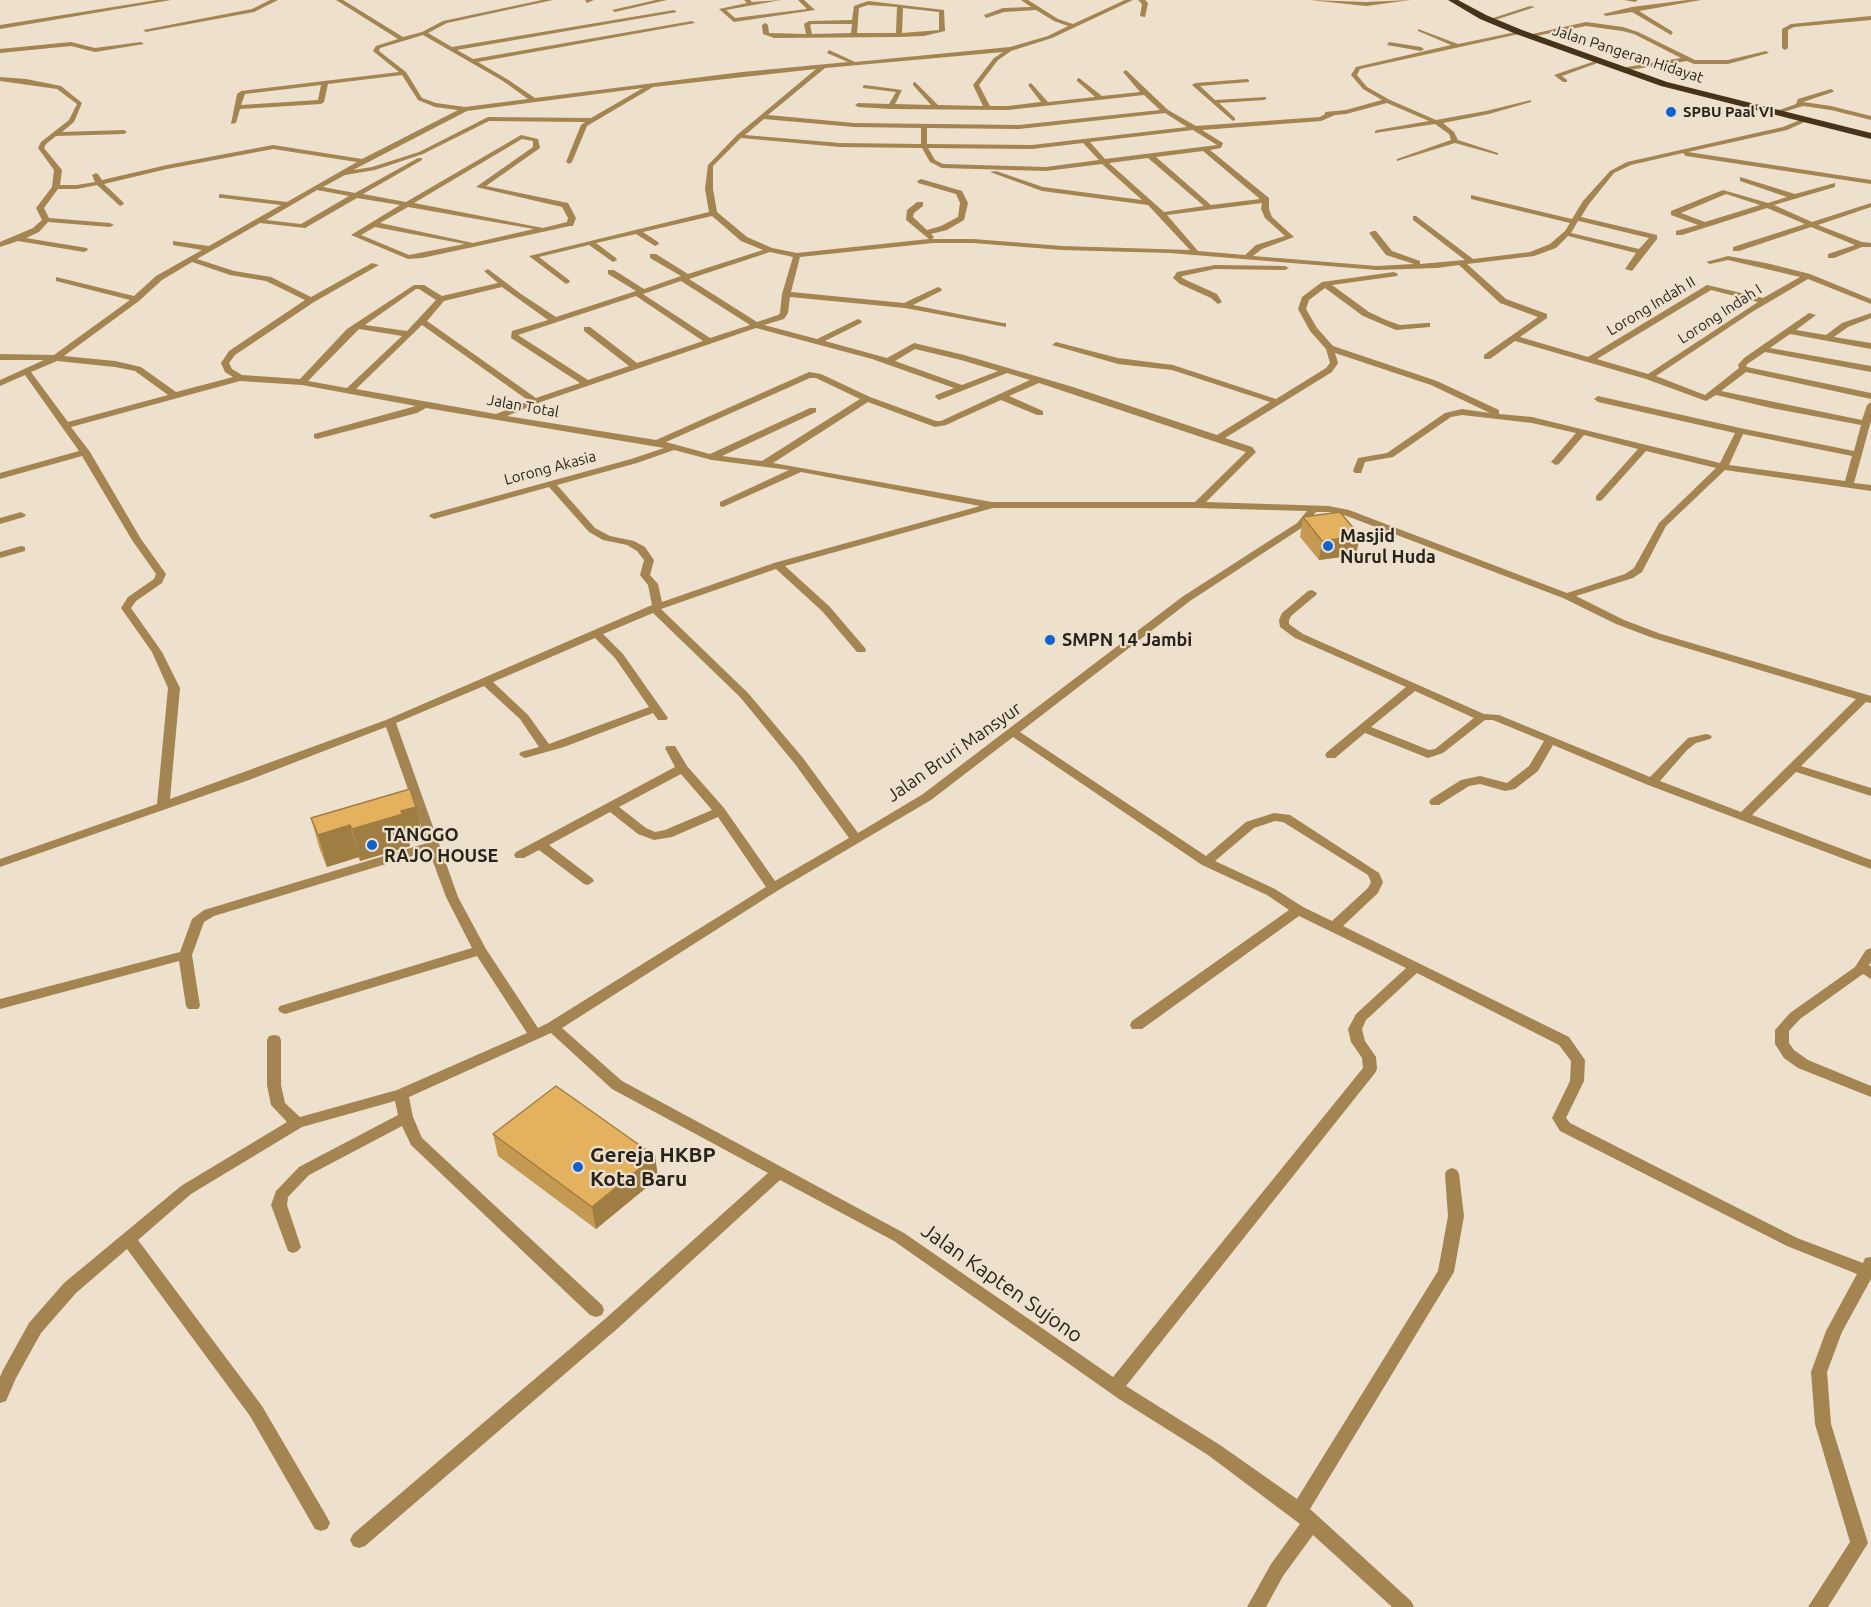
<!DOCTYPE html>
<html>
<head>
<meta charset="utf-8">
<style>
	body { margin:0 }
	canvas { display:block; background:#ede0cd }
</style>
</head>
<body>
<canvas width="1871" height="1607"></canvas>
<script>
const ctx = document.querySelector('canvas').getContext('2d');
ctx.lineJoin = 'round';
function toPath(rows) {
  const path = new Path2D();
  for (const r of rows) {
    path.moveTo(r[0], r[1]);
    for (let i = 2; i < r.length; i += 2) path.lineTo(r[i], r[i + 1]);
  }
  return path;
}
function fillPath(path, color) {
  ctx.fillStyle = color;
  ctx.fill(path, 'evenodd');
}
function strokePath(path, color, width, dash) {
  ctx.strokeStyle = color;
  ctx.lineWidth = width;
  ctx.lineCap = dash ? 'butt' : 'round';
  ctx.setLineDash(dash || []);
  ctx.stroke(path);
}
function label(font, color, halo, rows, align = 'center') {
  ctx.font = font + ' Ubuntu,sans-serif';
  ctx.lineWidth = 4.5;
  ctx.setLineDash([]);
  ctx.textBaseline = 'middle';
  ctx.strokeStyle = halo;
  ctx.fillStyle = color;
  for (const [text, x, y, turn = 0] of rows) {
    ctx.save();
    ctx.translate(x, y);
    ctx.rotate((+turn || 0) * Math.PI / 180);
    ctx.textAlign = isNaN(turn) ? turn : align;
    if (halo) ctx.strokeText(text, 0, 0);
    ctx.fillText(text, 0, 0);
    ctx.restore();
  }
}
fillPath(toPath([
	[157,0,171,0,0,29,0,25,157,0],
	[270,0,278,0,254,12,146,32,143,30,252,9,270,0],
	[336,0,343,0,403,37,422,32,443,21,542,0,553,0,447,23,428,33,452,47,674,10,677,12,457,50,473,59,692,21,695,23,478,62,507,79,535,98,742,72,848,62,827,53,829,50,855,62,1010,47,1048,36,1068,26,1054,21,1036,10,1004,12,986,18,984,15,1003,8,1031,7,1021,0,1028,0,1058,19,1073,24,1125,0,1133,0,1052,38,1011,51,998,60,979,85,990,106,1008,106,1041,102,1028,85,1031,83,1048,102,1095,97,1077,81,1077,79,1079,78,1102,96,1140,92,1123,72,1126,70,1168,110,1196,126,1320,117,1325,114,1325,112,1346,110,1382,100,1363,89,1351,75,1356,67,1451,45,1418,31,1418,29,1458,44,1521,31,1519,34,1360,69,1357,75,1367,87,1390,100,1436,120,1486,111,1531,100,1531,102,1489,114,1443,123,1454,132,1458,140,1498,153,1498,155,1455,143,1397,161,1397,159,1451,140,1449,134,1435,124,1375,133,1375,131,1377,130,1429,121,1387,103,1346,114,1335,115,1321,121,1202,130,1223,143,1221,148,1210,150,1269,198,1269,209,1272,217,1294,237,1262,249,1253,256,1377,266,1414,264,1386,255,1369,233,1373,231,1376,231,1392,251,1420,261,1420,264,1465,260,1413,220,1413,216,1416,216,1473,259,1530,252,1550,244,1565,231,1570,223,1471,199,1471,195,1572,219,1583,201,1610,171,1627,162,1783,127,1805,118,1808,120,1807,121,1787,130,1688,152,1871,180,1871,184,1686,156,1683,153,1631,165,1614,173,1589,204,1581,217,1657,235,1657,239,1632,271,1625,269,1636,253,1568,236,1556,248,1534,256,1467,264,1506,299,1547,314,1547,318,1520,337,1588,357,1707,285,1763,298,1800,277,1728,260,1710,264,1706,262,1728,256,1766,263,1810,274,1871,299,1871,304,1808,279,1752,312,1656,376,1705,395,1739,368,1738,365,1744,358,1809,313,1816,315,1796,330,1826,335,1842,323,1871,313,1871,318,1848,327,1834,337,1871,343,1871,349,1790,334,1770,348,1871,366,1871,372,1765,352,1746,365,1747,367,1871,393,1871,399,1746,372,1721,391,1862,420,1867,405,1871,402,1871,421,1854,483,1871,485,1871,491,1725,470,1666,526,1642,572,1633,578,1576,596,1624,620,1661,634,1871,696,1871,703,1866,702,1801,766,1871,788,1871,796,1796,772,1752,815,1871,860,1871,869,1648,785,1553,745,1538,771,1515,789,1505,791,1480,784,1469,786,1439,805,1431,805,1429,802,1431,799,1461,780,1480,776,1507,783,1529,766,1544,741,1493,720,1485,720,1443,753,1428,758,1365,733,1335,758,1327,758,1325,755,1327,752,1406,687,1295,638,1280,627,1279,620,1282,613,1308,591,1312,590,1317,593,1316,595,1291,616,1289,620,1289,624,1303,634,1484,714,1499,715,1650,777,1688,738,1706,734,1710,735,1712,737,1710,739,1696,743,1687,750,1660,781,1741,812,1856,699,1653,638,1616,624,1563,598,1344,515,1329,512,1316,512,1303,527,1190,601,1020,732,1206,856,1246,822,1274,813,1290,815,1379,873,1383,882,1378,893,1343,926,1569,1037,1585,1060,1584,1081,1566,1118,1570,1123,1797,1238,1863,1263,1865,1258,1871,1257,1871,1279,1842,1332,1827,1372,1831,1424,1868,1543,1828,1607,1808,1607,1850,1542,1815,1424,1811,1372,1826,1331,1857,1274,1787,1246,1560,1131,1552,1118,1570,1081,1571,1061,1559,1045,1417,973,1366,1020,1362,1029,1365,1041,1376,1057,1377,1069,1375,1073,1126,1386,1220,1445,1297,1499,1438,1271,1448,1216,1445,1174,1447,1170,1452,1168,1457,1170,1459,1174,1464,1216,1454,1272,1310,1509,1411,1601,1414,1607,1392,1607,1313,1535,1283,1576,1266,1607,1247,1607,1271,1564,1300,1524,1208,1455,1119,1399,894,1241,780,1180,617,1329,365,1546,359,1548,353,1546,350,1540,353,1534,605,1319,768,1173,612,1089,551,1033,409,1097,413,1117,422,1138,602,1305,604,1310,602,1315,596,1317,590,1315,411,1145,402,1126,309,1175,288,1197,287,1205,301,1247,298,1251,293,1253,288,1251,271,1205,276,1191,299,1167,398,1115,395,1101,302,1127,191,1194,138,1240,262,1406,327,1517,330,1523,327,1529,321,1531,315,1529,250,1416,127,1249,76,1293,41,1333,16,1378,6,1401,0,1403,0,1377,3,1370,29,1323,64,1283,181,1186,287,1122,271,1105,267,1085,267,1040,269,1036,274,1035,279,1036,281,1040,281,1085,285,1103,300,1117,397,1090,527,1033,477,956,285,1014,280,1012,278,1009,280,1006,472,948,446,897,429,851,214,916,204,922,192,955,200,1006,198,1009,188,1009,186,1006,179,961,0,1009,0,999,180,952,192,919,204,910,427,843,386,727,249,780,0,867,0,859,157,804,168,688,152,652,121,608,128,597,154,579,156,574,132,540,82,456,0,479,0,473,79,451,25,375,0,386,0,380,44,360,0,360,0,354,54,355,130,300,56,281,56,277,134,296,156,276,202,250,173,245,173,241,209,246,281,205,222,198,219,198,219,194,287,202,357,162,273,149,167,169,104,184,123,202,124,204,120,206,97,185,77,189,58,189,44,208,49,218,110,223,114,225,110,227,48,222,39,232,26,238,87,248,88,250,84,252,18,241,0,247,0,242,33,228,42,220,36,208,52,187,54,170,38,148,41,142,69,120,77,104,57,89,0,81,0,77,26,79,61,86,82,103,74,122,62,132,124,130,127,132,124,134,56,136,46,144,44,148,62,170,60,185,77,185,95,182,92,175,96,173,98,174,102,180,167,165,273,145,362,159,458,110,435,107,418,100,402,75,328,84,324,102,321,104,240,109,236,123,231,124,237,94,241,91,399,72,373,51,376,46,398,39,336,0],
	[423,35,503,81,528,99,465,107,436,103,422,98,406,72,379,51,380,48,423,35],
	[1003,52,994,58,973,85,983,106,938,105,915,82,913,83,913,85,931,105,895,104,902,90,865,85,863,86,863,88,896,92,889,104,858,103,855,105,858,107,890,109,1008,110,1144,95,1160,110,1019,125,854,123,768,115,825,68,1003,52],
	[816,69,737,135,708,165,705,189,709,212,529,256,566,284,570,282,569,280,539,257,589,245,613,262,617,260,616,258,596,243,636,234,655,246,659,244,658,242,643,232,712,216,741,241,763,250,688,274,656,254,650,254,650,258,681,276,644,289,614,270,608,270,608,274,636,291,556,317,521,294,488,269,484,271,498,283,442,296,424,285,414,285,347,329,300,379,242,375,232,369,229,363,235,355,314,302,379,265,372,263,311,297,271,277,234,271,197,259,260,223,305,228,357,198,400,205,351,235,408,259,422,258,570,226,573,226,576,218,568,203,486,186,540,148,538,139,521,135,406,202,363,194,422,160,422,158,418,158,355,193,323,187,345,175,375,170,423,154,489,121,585,122,581,125,566,162,569,164,572,162,587,126,653,87,816,69],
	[321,85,318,100,241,105,245,94,321,85],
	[643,88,591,118,488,117,419,152,372,167,353,170,467,111,643,88],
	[1165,113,1187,127,1032,145,927,144,927,128,1019,129,1165,113],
	[764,119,854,127,921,128,921,144,840,143,745,135,764,119],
	[1193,130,1217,145,1105,159,1090,142,1193,130],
	[741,138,840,147,922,148,930,162,942,168,1046,171,1102,164,1142,200,1043,187,996,171,990,172,1042,191,1148,205,1190,250,1062,246,973,239,932,239,934,237,931,234,947,230,964,220,968,203,962,191,921,179,917,181,918,183,956,194,960,203,958,217,941,226,927,230,913,217,914,213,923,206,923,202,917,202,907,210,906,220,929,239,797,253,772,248,747,237,717,212,713,189,713,166,741,138],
	[522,139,533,141,533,147,476,187,562,207,568,218,567,222,543,228,414,203,522,139],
	[1083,143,1099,160,1046,167,943,164,935,160,928,148,1032,149,1083,143],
	[1203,151,1260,199,1211,205,1156,157,1203,151],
	[1148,158,1204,206,1164,212,1109,163,1148,158],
	[317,190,349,196,301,224,266,220,317,190],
	[1262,203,1261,209,1265,218,1285,236,1256,245,1245,255,1198,251,1167,215,1262,203],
	[408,207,534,229,473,243,380,223,408,207],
	[1578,221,1579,221,1649,238,1639,249,1571,233,1578,221],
	[375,227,465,244,409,255,361,235,375,227],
	[933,243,973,243,1062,250,1170,253,1377,270,1437,268,1459,265,1500,303,1538,317,1484,355,1484,359,1490,359,1515,341,1646,379,1706,401,1716,395,1771,408,1861,425,1854,451,1740,428,1598,396,1594,399,1598,402,1735,433,1720,463,1532,417,1499,414,1499,410,1437,381,1333,346,1317,328,1306,309,1309,300,1325,288,1363,316,1396,330,1430,327,1430,323,1427,323,1400,325,1386,320,1369,312,1332,285,1397,276,1398,274,1394,272,1322,282,1302,297,1298,309,1310,331,1326,349,1330,363,1326,368,1276,399,1173,365,1118,358,1056,342,1052,345,1118,364,1172,370,1270,402,1217,435,1073,387,964,355,914,343,887,358,825,341,861,323,862,321,858,319,817,339,764,325,784,319,788,313,790,297,905,308,1006,327,1006,323,1003,323,913,305,941,291,942,289,938,287,904,303,791,292,800,257,933,243],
	[770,252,793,257,782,294,780,313,778,315,757,322,689,279,770,252],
	[192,262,230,275,266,281,305,300,229,351,221,363,225,372,233,377,176,392,141,367,115,361,64,356,139,301,162,280,192,262],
	[681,281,750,325,710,338,643,294,681,281],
	[502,287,548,320,512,331,511,338,580,383,536,398,427,321,444,301,502,287],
	[416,289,419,289,436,300,407,331,365,325,416,289],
	[1711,290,1758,302,1648,374,1597,359,1711,290],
	[636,296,703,341,637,363,590,327,584,327,584,331,629,366,588,380,518,335,636,296],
	[422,325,529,401,496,414,356,389,422,325],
	[756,328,872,359,954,388,936,395,935,397,939,400,1007,373,1030,380,941,421,936,421,870,397,821,374,809,372,656,440,507,416,538,403,756,328],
	[359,329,402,336,347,388,308,381,359,329],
	[915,349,961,360,998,371,962,385,895,361,915,349],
	[1335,353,1431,385,1490,413,1462,409,1445,413,1387,453,1358,458,1353,471,1355,473,1361,473,1365,462,1393,457,1451,417,1462,415,1532,423,1576,433,1551,462,1556,465,1559,464,1584,435,1638,449,1596,496,1596,500,1599,501,1602,500,1646,451,1716,468,1659,523,1634,568,1625,574,1567,593,1349,510,1329,506,1206,502,1256,452,1252,447,1225,438,1332,372,1338,363,1335,353],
	[57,361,115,367,135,371,168,395,68,422,31,372,57,361],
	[810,378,816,378,860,399,762,461,722,456,816,412,816,408,810,408,710,454,666,442,810,378],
	[240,381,302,385,416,406,314,434,314,438,317,439,417,413,426,408,664,448,631,459,431,514,429,516,434,519,549,487,589,532,603,540,627,545,637,551,644,560,640,575,648,585,652,605,386,720,170,799,180,688,162,652,131,608,136,601,162,583,166,574,141,539,90,452,71,427,240,381],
	[1039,383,1246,452,1195,502,992,502,773,463,868,402,935,427,946,425,1001,400,1037,415,1043,415,1043,411,1009,396,1039,383],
	[1743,434,1852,456,1845,481,1729,465,1743,434],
	[674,450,712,460,789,470,720,502,720,506,723,507,801,472,980,506,774,563,662,602,658,584,650,575,654,560,645,547,634,541,610,536,595,528,557,485,637,463,674,450],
	[993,508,1198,508,1307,511,1297,523,1182,597,923,794,858,833,803,758,748,693,661,609,776,569,822,611,857,652,865,652,866,650,865,648,830,607,785,566,993,508],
	[653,613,740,697,795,764,849,838,775,881,724,808,687,766,675,746,667,746,665,748,675,767,516,852,514,855,516,858,524,858,539,850,584,884,588,885,594,881,592,878,549,845,610,812,638,834,654,840,672,837,718,817,766,887,548,1023,538,1028,486,949,458,897,396,723,484,686,520,719,539,747,521,752,519,754,521,756,525,758,564,747,653,713,658,720,666,720,668,718,623,654,603,634,653,613],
	[595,638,615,658,649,707,549,744,528,715,493,682,595,638],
	[1415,691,1474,718,1435,749,1429,750,1371,727,1415,691],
	[1013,737,1202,865,1267,895,1289,910,1132,1021,1130,1025,1132,1029,1142,1029,1299,916,1406,968,1356,1014,1348,1029,1351,1042,1362,1058,1363,1068,1113,1377,904,1233,622,1081,562,1028,777,891,931,800,1013,737],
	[681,774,712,810,665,830,655,832,646,828,619,807,681,774],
	[1275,821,1283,822,1368,875,1371,882,1368,888,1332,921,1303,907,1275,889,1215,861,1254,828,1275,821],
	[585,0,594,0,587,3,585,0],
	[656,0,667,0,615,12,612,10,656,0],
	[744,0,750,0,752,2,781,0,726,10,735,18,807,9,798,0,804,0,815,10,734,22,719,9,747,3,744,0],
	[1138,0,1145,0,1148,3,1145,17,1140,16,1142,4,1138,0],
	[1309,0,1366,2,1411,0,1366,6,1309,0],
	[1624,0,1638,0,1635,2,1624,0],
	[1687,0,1701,0,1639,11,1673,32,1671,35,1632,12,1606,16,1603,14,1632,7,1687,0],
	[868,1,944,10,945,31,924,36,899,37,774,38,763,34,762,25,765,23,768,25,769,33,806,34,804,24,809,21,852,20,854,6,868,1],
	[868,5,897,7,896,33,857,33,859,8,868,5],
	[903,8,939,12,939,30,902,33,903,8],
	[812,24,852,24,851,33,812,34,810,25,812,24],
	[1530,6,1535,7,1492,21,1487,20,1530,6],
	[1871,16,1871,20,1794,27,1788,30,1788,48,1785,50,1782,48,1782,29,1791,24,1871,16],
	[1586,22,1623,27,1638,32,1695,60,1728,60,1766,51,1769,53,1728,64,1694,64,1687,61,1623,71,1621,68,1681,58,1634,34,1622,31,1586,26,1531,37,1528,35,1586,22],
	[71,42,95,48,141,42,144,44,95,52,71,46,0,53,0,49,71,42],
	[1389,42,1421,47,1424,49,1421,51,1387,45,1389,42],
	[1598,60,1603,61,1562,76,1567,80,1567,82,1563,82,1554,75,1598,60],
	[1247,79,1249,80,1249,82,1200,86,1215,100,1266,97,1266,99,1264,100,1219,103,1235,118,1235,120,1233,121,1192,85,1195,83,1247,79],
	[1831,89,1834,91,1833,92,1803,102,1831,106,1871,116,1871,120,1831,110,1803,106,1777,114,1774,112,1796,104,1798,99,1831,89],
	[1740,177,1795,194,1835,183,1835,187,1774,205,1812,222,1871,203,1871,207,1818,225,1862,242,1871,243,1871,247,1862,247,1834,258,1828,258,1828,254,1855,245,1811,227,1739,251,1733,251,1733,247,1805,224,1767,208,1682,235,1676,235,1676,231,1698,225,1671,215,1671,211,1723,190,1768,203,1787,197,1740,181,1740,177],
	[1726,194,1760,205,1705,222,1681,213,1726,194],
	[1215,265,1285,266,1289,268,1285,270,1215,269,1183,276,1181,277,1186,280,1217,294,1222,302,1218,304,1211,298,1180,284,1173,278,1177,272,1215,265],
	[21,512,26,515,24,517,0,524,0,518,21,512],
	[21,546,25,547,25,551,0,558,0,552,21,546],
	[1871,948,1871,962,1869,965,1871,967,1871,979,1863,974,1800,1019,1789,1031,1789,1043,1794,1050,1808,1060,1871,1086,1871,1097,1798,1068,1784,1058,1775,1044,1775,1030,1790,1013,1855,967,1866,950,1871,948]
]), '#a48451');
fillPath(toPath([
	[1448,0,1458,0,1486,15,1522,30,1667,82,1871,133,1871,139,1661,86,1516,34,1480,19,1448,0]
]), '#453419');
fillPath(toPath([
	[1303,517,1356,555,1319,560,1300,537],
	[416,807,423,838,409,842,410,846,360,861,359,857,327,867,320,850,311,818],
	[493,1134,655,1156,658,1178,596,1229,498,1156]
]), '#c49952');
fillPath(toPath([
	[1360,536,1356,555,1319,560,1322,541],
	[416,807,423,838,409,842,410,846,360,861,352,829],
	[350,825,359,857,327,867,318,835],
	[655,1156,658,1178,596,1229,592,1207]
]), '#a07d42');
const building = toPath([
	[1340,512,1360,536,1322,541,1303,517,1340,512],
	[410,789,416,807,401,811,403,814,352,829,350,825,318,835,311,818,410,789],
	[556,1086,655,1156,592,1207,493,1134,556,1086]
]);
fillPath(building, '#e4b25f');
strokePath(building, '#a07d42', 1.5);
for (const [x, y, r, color] of [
	[1671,112,6,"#1262cc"],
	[1328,546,6,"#1262cc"],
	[1050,640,6,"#1262cc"],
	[372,845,6,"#1262cc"],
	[578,1167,6,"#1262cc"]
]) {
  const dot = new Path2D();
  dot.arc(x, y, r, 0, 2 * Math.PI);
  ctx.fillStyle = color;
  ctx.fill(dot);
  strokePath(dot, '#ede0cd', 2);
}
label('15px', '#28241c', '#ede0cd', [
	["Jalan Pangeran Hidayat",1628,54,18],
	["Lorong Indah II",1651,306,-31],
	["Lorong Indah I",1720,314,-33],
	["Jalan Total",523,406,10],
	["Lorong Akasia",550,468,-15]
]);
label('bold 15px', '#28241c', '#ede0cd', [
	["SPBU Paal VI",1683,112]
], 'left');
label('bold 18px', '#28241c', '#ede0cd', [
	["Masjid",1340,536],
	["Nurul Huda",1340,557],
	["SMPN 14 Jambi",1062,640],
	["TANGGO",384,835],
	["RAJO HOUSE",384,856]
], 'left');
label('18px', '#28241c', '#ede0cd', [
	["Jalan Bruri Mansyur",954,752,-35]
]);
label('bold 21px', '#28241c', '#ede0cd', [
	["Gereja HKBP",590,1155],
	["Kota Baru",590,1179]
], 'left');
label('21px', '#28241c', '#ede0cd', [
	["Jalan Kapten Sujono",1002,1283,35]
]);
</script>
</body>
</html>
